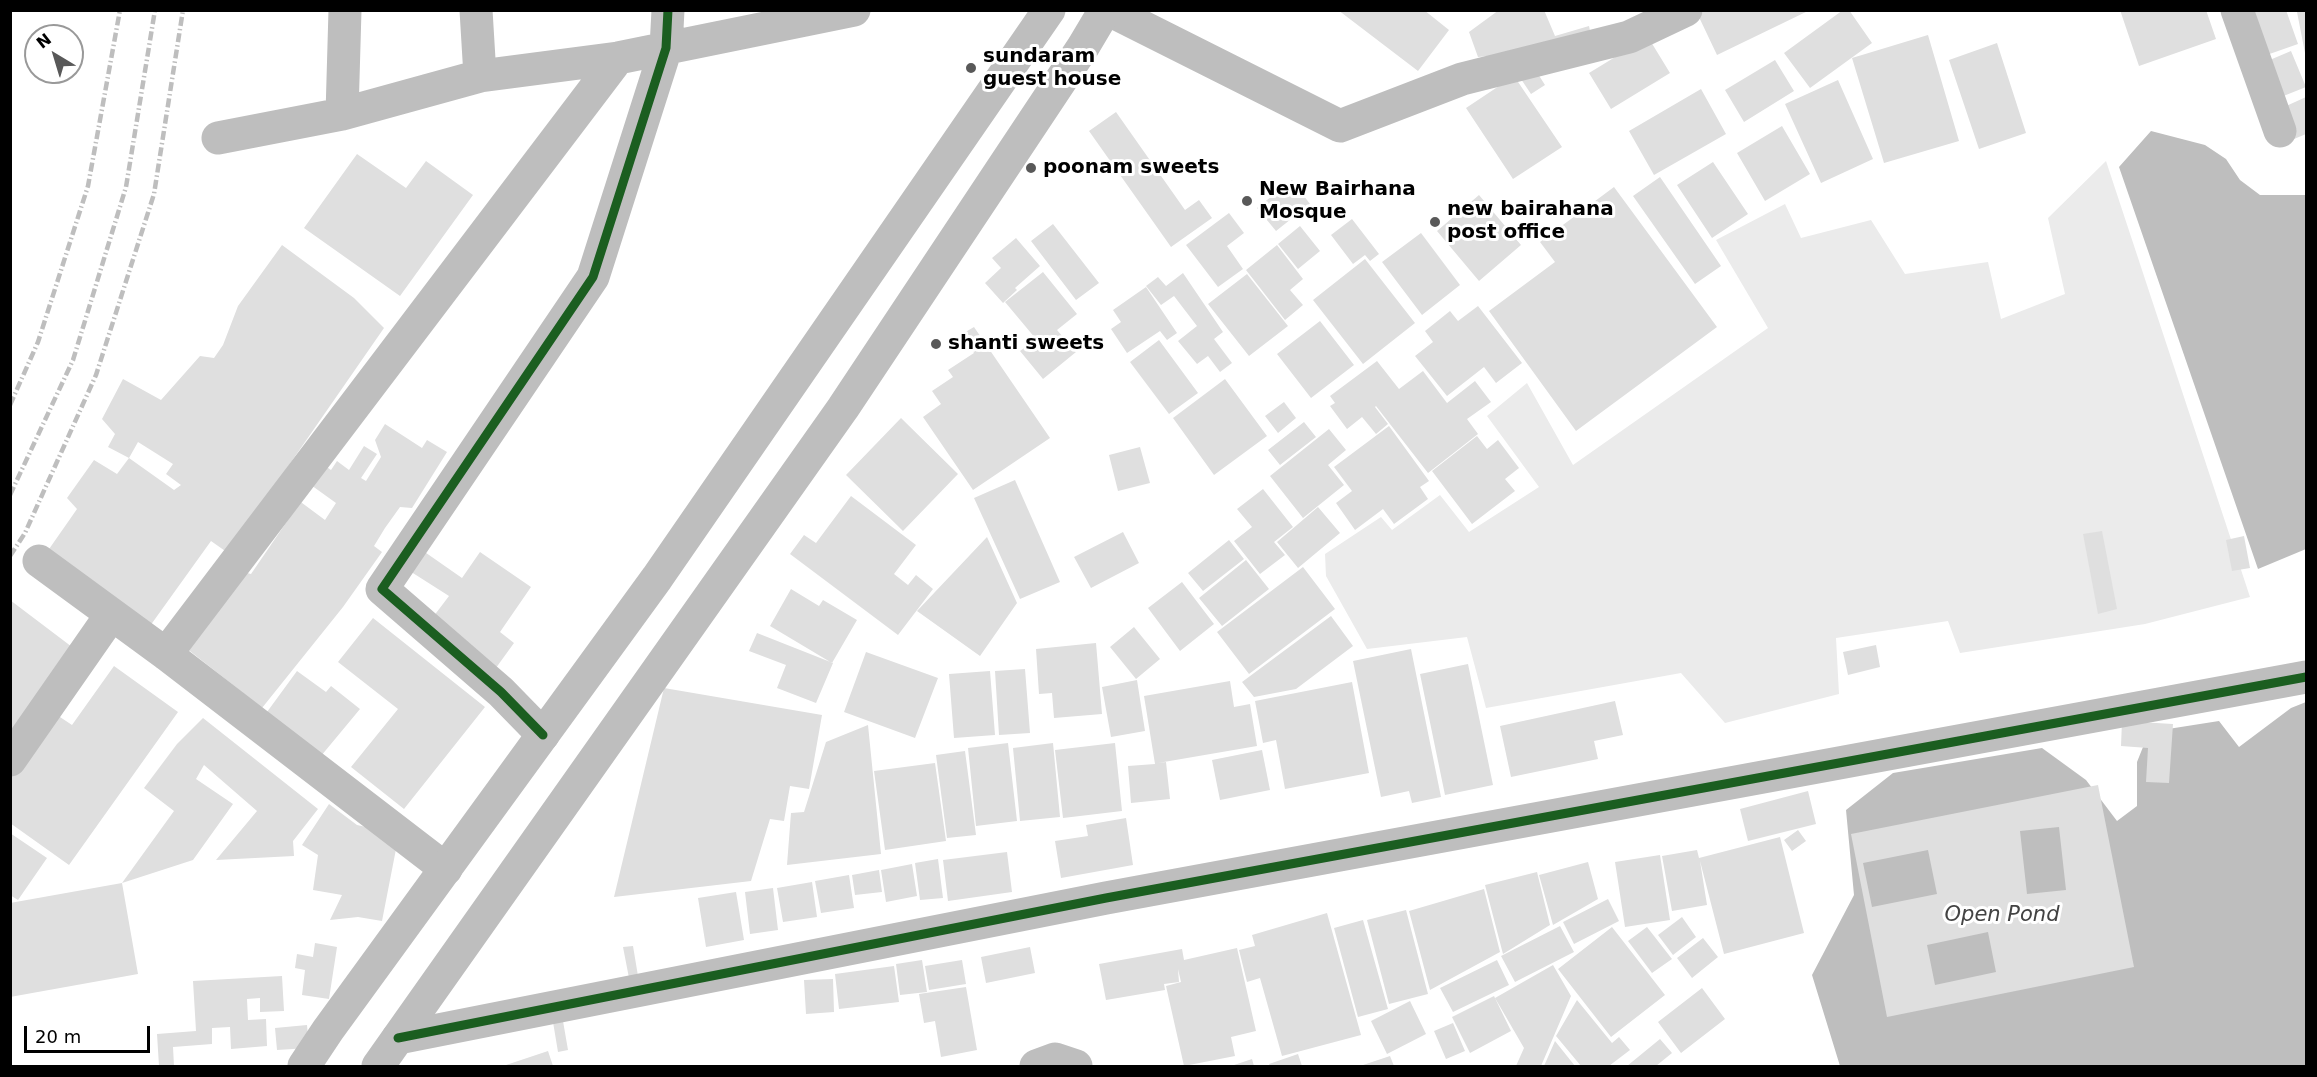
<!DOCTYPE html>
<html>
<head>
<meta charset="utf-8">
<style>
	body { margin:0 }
	#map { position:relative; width:2317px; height:1077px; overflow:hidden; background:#fff; font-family:"DejaVu Sans",sans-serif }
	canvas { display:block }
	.frame { position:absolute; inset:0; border:12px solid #000; pointer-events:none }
	.north { position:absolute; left:24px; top:24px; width:60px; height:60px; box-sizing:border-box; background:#fff; border:2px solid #999; border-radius:50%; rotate:322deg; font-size:16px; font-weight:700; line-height:24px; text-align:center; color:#000 }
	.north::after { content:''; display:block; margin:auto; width:21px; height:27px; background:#595959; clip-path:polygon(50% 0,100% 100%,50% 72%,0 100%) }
	.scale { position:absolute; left:24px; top:1026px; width:126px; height:27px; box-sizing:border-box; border:3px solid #000; border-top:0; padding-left:8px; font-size:18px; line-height:21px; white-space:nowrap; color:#000; -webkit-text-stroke:4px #fff; paint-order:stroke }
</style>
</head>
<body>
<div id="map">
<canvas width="2317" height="1077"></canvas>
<div class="frame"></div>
<div class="north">N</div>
<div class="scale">20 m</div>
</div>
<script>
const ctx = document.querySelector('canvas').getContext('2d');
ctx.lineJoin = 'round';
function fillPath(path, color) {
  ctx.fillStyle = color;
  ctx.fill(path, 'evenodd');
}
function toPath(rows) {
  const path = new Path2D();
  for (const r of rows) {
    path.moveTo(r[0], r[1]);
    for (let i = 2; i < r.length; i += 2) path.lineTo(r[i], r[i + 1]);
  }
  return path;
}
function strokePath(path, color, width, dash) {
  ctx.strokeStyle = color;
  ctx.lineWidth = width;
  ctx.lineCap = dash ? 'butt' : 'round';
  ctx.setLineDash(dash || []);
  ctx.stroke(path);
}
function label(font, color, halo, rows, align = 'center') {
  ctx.font = font + ' "DejaVu Sans",sans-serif';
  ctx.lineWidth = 6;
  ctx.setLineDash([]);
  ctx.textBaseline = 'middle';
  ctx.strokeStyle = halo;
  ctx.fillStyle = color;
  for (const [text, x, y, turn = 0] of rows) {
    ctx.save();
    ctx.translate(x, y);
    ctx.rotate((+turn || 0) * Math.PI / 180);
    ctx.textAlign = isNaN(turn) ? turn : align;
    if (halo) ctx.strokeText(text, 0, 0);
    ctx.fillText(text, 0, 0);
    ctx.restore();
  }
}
fillPath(toPath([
	[2106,161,2250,597,2145,624,1960,653,1948,621,1836,638,1839,694,1725,723,1681,673,1486,708,1467,637,1367,649,1326,576,1325,554,1381,517,1392,530,1440,495,1469,532,1539,487,1487,416,1527,383,1573,465,1768,328,1716,240,1785,204,1801,238,1871,220,1905,274,1988,262,2001,319,2065,294,2048,218]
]), '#ebebeb');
fillPath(toPath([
	[2151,131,2205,145,2226,159,2240,180,2260,195,2306,195,2306,549,2258,569,2119,167],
	[2306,702,2306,1066,1840,1066,1812,975,1854,895,1846,810,1893,773,2042,748,2086,780,2117,821,2137,806,2137,762,2149,732,2219,721,2239,747,2291,708]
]), '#bebebe');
fillPath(toPath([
	[1338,10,1424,10,1449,30,1418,71],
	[1499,10,1544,10,1555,36,1589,26,1592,40,1561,49,1478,57,1469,32],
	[1706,10,1810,10,1717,55,1698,15],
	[1843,10,1849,10,1872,43,1810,88,1784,53],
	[2120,10,2206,10,2216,39,2139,66],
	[2247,10,2286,10,2298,44,2241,64],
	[2304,10,2306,10,2305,53,2297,12],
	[1928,35,1959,141,1884,163,1852,58],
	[1648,37,1670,73,1611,109,1589,73],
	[1997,43,2026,133,1979,149,1949,60],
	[2291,51,2306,87,2261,105,2246,70],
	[1775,60,1794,91,1744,122,1725,90],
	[1531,63,1545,85,1531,94,1517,73],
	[1514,76,1562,147,1513,179,1466,108],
	[1838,80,1873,159,1821,183,1785,104],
	[1701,89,1726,134,1654,175,1629,131],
	[2306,97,2306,134,2275,147,2262,117],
	[1116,112,1185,210,1199,200,1212,218,1171,247,1089,131],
	[1782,126,1810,174,1765,201,1737,153],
	[357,154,406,188,426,161,473,195,400,296,304,228],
	[1713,162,1748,214,1712,238,1677,185],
	[1660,177,1721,266,1695,284,1633,196],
	[1292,180,1310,204,1276,231,1257,208],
	[1614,187,1717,327,1576,431,1489,311,1555,262,1540,242],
	[1479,195,1521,245,1479,281,1437,231],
	[1229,213,1244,233,1227,246,1243,269,1218,287,1186,245],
	[1352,219,1379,254,1370,261,1365,255,1353,264,1331,235],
	[1053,224,1099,283,1076,300,1031,241],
	[1300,226,1320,251,1298,269,1278,244],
	[1421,233,1460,285,1422,315,1382,262],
	[1016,238,1040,266,1015,288,1017,290,1003,303,985,283,1001,268,992,258],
	[282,245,354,298,384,328,228,553,211,541,150,626,47,552,77,509,67,498,94,460,117,474,129,458,108,447,115,434,102,419,123,379,161,400,200,356,214,358,223,345,238,306],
	[138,442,173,464,166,474,181,485,174,490,129,458],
	[1277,245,1303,279,1290,290,1303,305,1285,320,1246,270],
	[1365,259,1415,323,1363,364,1313,300],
	[1043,272,1077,314,1057,330,1076,352,1043,379,1020,351,1036,339,1005,302],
	[1183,273,1223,332,1214,339,1232,363,1220,372,1208,356,1197,364,1178,341,1197,326,1174,296,1161,305,1146,286,1158,277,1166,286],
	[1247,274,1288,326,1249,356,1208,304],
	[1146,287,1177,333,1167,340,1160,331,1127,353,1111,329,1121,322,1113,310],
	[1478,306,1522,363,1496,383,1484,367,1447,396,1415,356,1433,342,1425,331,1450,311,1458,321],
	[1320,321,1354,365,1311,398,1277,354],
	[974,327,1050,438,973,490,923,417,941,404,932,391,953,377,948,370,974,353,962,334],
	[1159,340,1198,393,1169,414,1130,362],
	[1377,361,1399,389,1423,371,1447,403,1475,381,1491,402,1467,419,1478,434,1428,473,1376,406,1375,407,1388,424,1376,434,1362,417,1347,429,1330,406,1335,403,1330,396],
	[1225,379,1267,436,1214,475,1173,418],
	[1284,402,1296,418,1278,433,1265,416],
	[901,418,958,474,903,531,846,475],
	[1304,422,1316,437,1280,465,1268,450],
	[385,424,422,448,427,440,447,452,412,508,400,507,385,528,374,546,382,552,343,607,262,708,181,644,239,571,251,574,290,517,294,497,325,520,336,503,304,480,318,461,331,470,337,461,349,470,364,446,377,454,361,478,366,481,381,457,375,440],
	[1389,426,1429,481,1420,487,1428,499,1394,524,1383,509,1355,530,1336,503,1352,491,1334,467],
	[1329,429,1346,450,1328,465,1344,485,1303,518,1270,476],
	[1477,436,1487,449,1498,440,1519,468,1505,479,1515,491,1472,524,1432,471],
	[1140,447,1150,483,1118,491,1109,455],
	[1015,480,1060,582,1020,599,974,498],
	[1263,489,1293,527,1274,542,1285,555,1260,574,1234,541,1252,527,1237,509],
	[851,496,916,545,894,574,908,585,916,575,933,589,898,635,790,554,804,535,816,543],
	[1318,507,1340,533,1298,568,1277,542],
	[2102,531,2117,609,2098,614,2083,534],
	[1123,532,1139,563,1091,588,1074,557],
	[2244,536,2250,568,2232,571,2226,540],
	[987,537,1017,603,980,656,917,611],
	[1229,540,1244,559,1203,591,1188,573],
	[419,548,462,578,480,552,531,587,500,632,514,643,493,672,427,625,449,596,405,568],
	[1246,560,1269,589,1222,626,1199,598],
	[1303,567,1335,609,1249,674,1217,632],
	[1182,582,1214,624,1180,651,1148,608],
	[791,589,819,606,823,600,857,620,832,663,770,626],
	[10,600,80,653,10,733],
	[1331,616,1353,646,1296,689,1254,697,1242,682],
	[373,618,485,707,404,809,351,767,398,709,338,662],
	[1134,627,1160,659,1136,679,1110,647],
	[757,633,833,663,816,703,777,688,786,665,749,651],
	[1096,643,1102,714,1054,718,1052,693,1039,694,1036,649],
	[1876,645,1880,667,1848,675,1843,652],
	[1411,649,1441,797,1412,803,1409,791,1381,797,1353,661],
	[866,652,938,678,915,738,844,712],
	[1468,664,1493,785,1445,795,1420,674],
	[114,666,178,712,69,865,10,823,10,766,42,705,72,725],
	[1025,669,1030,733,999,735,995,671],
	[297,671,326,692,331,686,360,709,321,756,267,712],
	[990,671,995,735,954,738,949,674],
	[1137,680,1145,731,1111,737,1102,687],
	[1230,681,1234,707,1250,704,1257,746,1158,763,1166,762,1170,799,1131,803,1128,766,1155,764,1144,696],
	[1352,682,1369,773,1285,789,1276,740,1263,743,1255,701],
	[664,688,822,715,809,789,790,786,784,821,770,819,751,881,614,897],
	[1615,701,1623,735,1594,741,1598,759,1511,777,1500,726],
	[203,718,318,809,293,841,294,856,216,860,257,811,204,765,196,779,233,804,193,860,122,883,174,811,144,788,177,744],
	[2122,721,2173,724,2169,783,2146,782,2148,748,2121,746],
	[868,725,881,854,787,865,791,813,804,812,826,742],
	[1008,743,1017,821,976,826,968,748],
	[1053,743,1060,817,1020,821,1013,748],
	[1115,743,1122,811,1063,818,1055,750],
	[1262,750,1270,790,1220,800,1212,760],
	[965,751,976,835,947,838,936,755],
	[935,763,946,841,885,850,874,771],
	[2098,785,2134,967,1887,1017,1851,834],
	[2059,827,2066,890,2027,894,2020,831],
	[1928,850,1937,894,1872,907,1863,863],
	[1988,932,1996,972,1935,985,1927,945],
	[1808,791,1816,824,1748,841,1740,809],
	[329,804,357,825,375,829,397,844,382,921,358,917,330,920,342,895,313,890,318,855,302,845],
	[1126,818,1133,865,1061,878,1055,841,1088,836,1086,825],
	[1798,830,1806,841,1792,851,1784,840],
	[10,833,47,858,18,900,10,895],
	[1780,837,1804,933,1724,954,1700,861,1707,905,1672,911,1662,856,1697,850,1699,858],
	[1007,852,1012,892,948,901,943,860],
	[1660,855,1670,920,1625,927,1615,862],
	[938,859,943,898,920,900,915,863],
	[1588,862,1598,899,1553,925,1539,875],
	[912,864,917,896,886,902,881,870],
	[879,870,882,892,855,895,852,875],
	[1537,872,1550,925,1503,954,1485,885],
	[849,875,854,908,821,913,815,881],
	[812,882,817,917,783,922,777,888],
	[122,883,138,974,10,997,10,903],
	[773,888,778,930,750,934,745,892],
	[1484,889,1500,952,1430,990,1409,911],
	[736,892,744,940,706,947,698,898],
	[1608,899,1619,921,1574,944,1563,922],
	[1406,910,1428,994,1389,1004,1367,920],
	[1327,913,1361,1035,1282,1056,1260,978,1247,982,1239,950,1255,946,1252,935],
	[1682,917,1696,937,1673,955,1658,935],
	[1363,920,1388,1009,1358,1017,1334,928],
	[1560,926,1574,952,1515,982,1501,956],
	[1612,927,1665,995,1611,1037,1558,969],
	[1647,927,1672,959,1652,973,1628,941],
	[1703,938,1718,957,1692,978,1677,958],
	[315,943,337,947,329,999,302,995,305,970,295,968,297,954,313,957],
	[633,946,638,976,629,978,623,947],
	[1030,947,1035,973,986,983,981,957],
	[1237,948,1256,1031,1231,1037,1235,1056,1184,1066,1166,986,1181,982,1178,969,1179,982,1164,984,1165,990,1106,1000,1099,964,1182,949,1184,960],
	[922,960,927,992,900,995,896,964],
	[962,960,966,984,929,990,925,966],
	[1497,960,1509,985,1453,1012,1440,988],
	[1553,965,1571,996,1541,1066,1516,1066,1524,1048,1495,998],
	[894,966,899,1002,839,1009,835,974],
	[282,976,284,1011,260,1012,260,998,247,999,248,1020,266,1019,267,1046,231,1049,230,1027,212,1028,212,1044,173,1047,174,1066,159,1066,157,1034,196,1031,193,981],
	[833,979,834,1012,806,1014,804,980],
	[966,987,977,1050,941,1057,935,1021,924,1023,919,994],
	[1702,988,1725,1019,1681,1053,1658,1022],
	[1494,996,1511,1031,1470,1053,1452,1017],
	[1577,1000,1612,1043,1619,1037,1630,1050,1609,1066,1581,1066,1556,1036],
	[1410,1001,1426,1034,1387,1054,1371,1021],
	[563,1021,568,1050,558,1052,553,1022],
	[1453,1023,1465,1051,1446,1059,1434,1031],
	[307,1025,309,1048,277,1050,275,1028],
	[1660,1039,1672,1053,1656,1066,1627,1066],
	[1555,1041,1575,1066,1544,1066],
	[548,1051,553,1066,503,1066],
	[1298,1054,1302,1066,1270,1066,1269,1064],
	[1390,1056,1394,1066,1360,1066],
	[1252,1059,1254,1066,1231,1066]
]), '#dfdfdf');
strokePath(toPath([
	[476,10,480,76],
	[1109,10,1340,126,1462,79,1629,37,1686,10],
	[2237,10,2280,131],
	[342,114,345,10],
	[218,138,342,114,480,76,618,58,854,10],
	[39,561,166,654,446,869],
	[166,654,618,58],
	[543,735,501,692,382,589,593,277,666,48,668,10],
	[10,760,111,615],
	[1036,1066,1055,1059,1076,1066]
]), '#bebebe', 33);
strokePath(toPath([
	[398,1038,1106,898,2306,677]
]), '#bebebe', 33);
strokePath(toPath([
	[304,1066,328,1030,657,578,1049,10],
	[378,1066,843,408,1083,47,1105,10]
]), '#bebebe', 33);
strokePath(toPath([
	[10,405,38,342,88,186,120,10],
	[10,495,73,360,126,187,155,10],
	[10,556,25,533,96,375,154,194,183,10]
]), '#bebebe', 4.5, [9, 3, 1.5, 3]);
strokePath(toPath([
	[543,735,501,692,382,589,593,277,666,48,668,10],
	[398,1038,1106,898,2306,677]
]), '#1b5e20', 9);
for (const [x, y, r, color] of [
	[971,68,6,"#595959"],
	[1031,168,6,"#595959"],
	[1247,201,6,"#595959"],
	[1435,222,6,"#595959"],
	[936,344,6,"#595959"]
]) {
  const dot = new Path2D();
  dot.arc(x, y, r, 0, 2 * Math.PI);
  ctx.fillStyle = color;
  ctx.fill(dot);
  strokePath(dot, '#fff', 2);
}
label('bold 20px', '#000', '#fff', [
	["sundaram",983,57],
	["guest house",983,80],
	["poonam sweets",1043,168],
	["New Bairhana",1259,190],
	["Mosque",1259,213],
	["new bairahana",1447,210],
	["post office",1447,233],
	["shanti sweets",948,344]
], 'left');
label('italic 21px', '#434343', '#fff', [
	["Open Pond",2002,916]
]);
</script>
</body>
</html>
